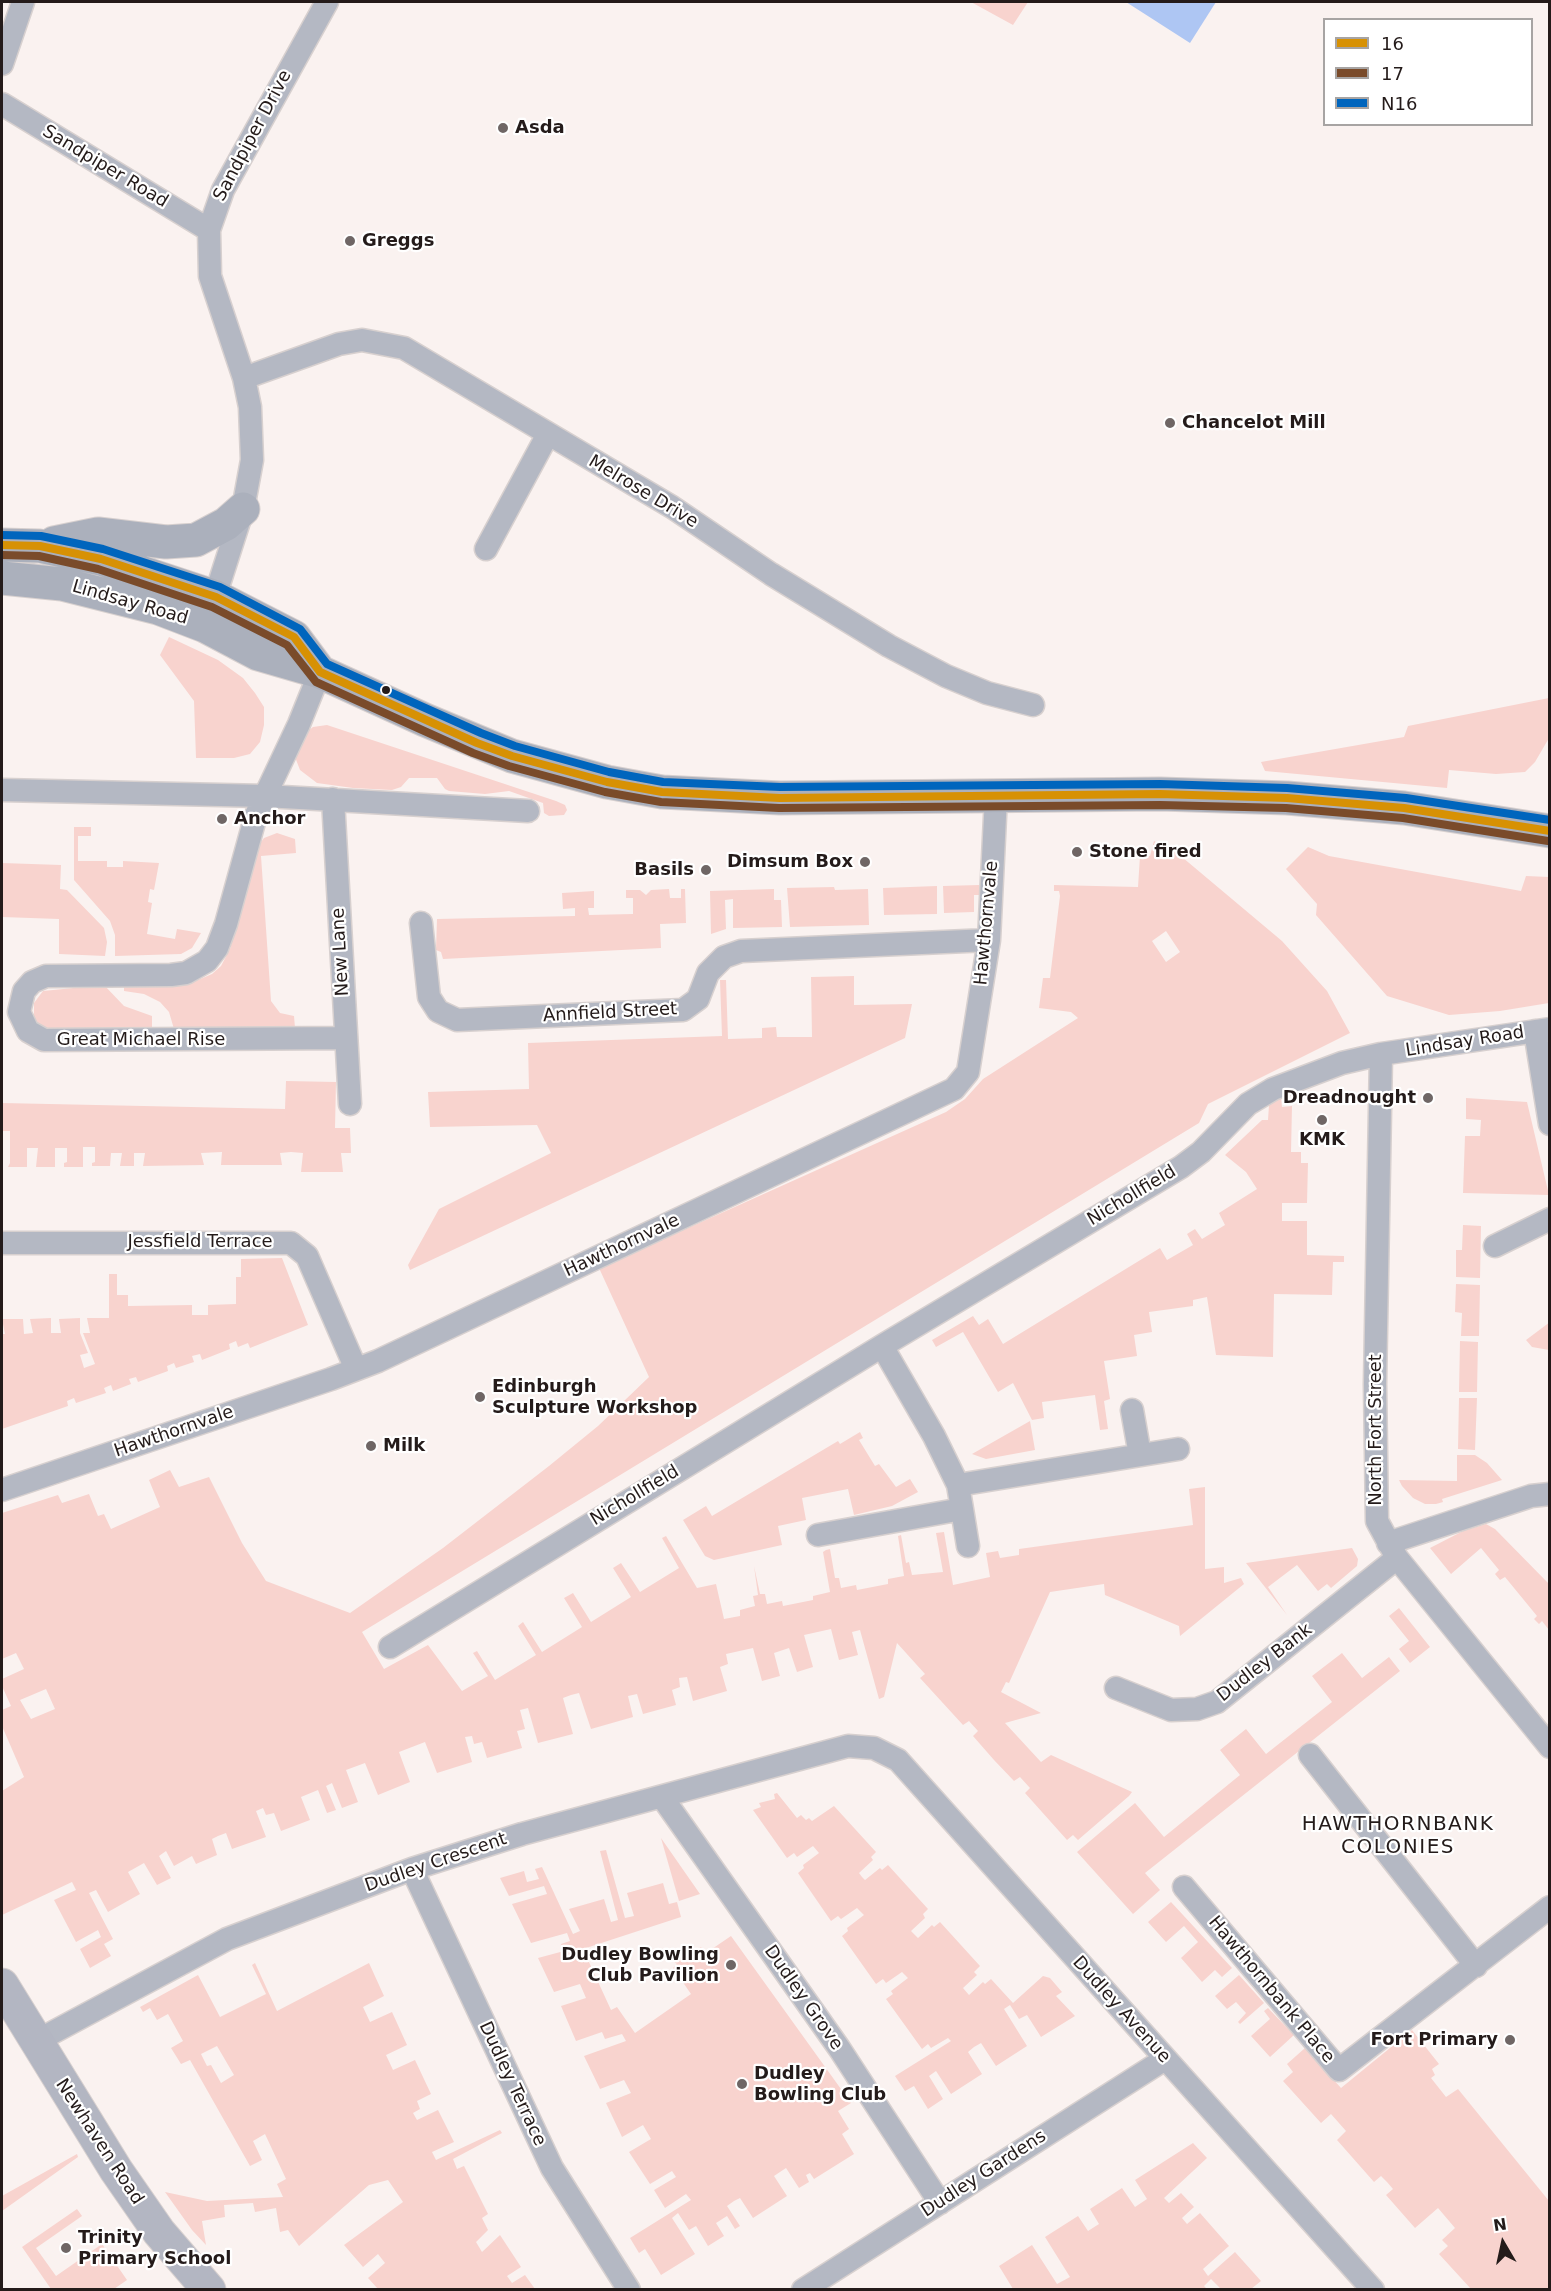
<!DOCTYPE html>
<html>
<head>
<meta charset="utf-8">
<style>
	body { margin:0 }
	#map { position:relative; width:1551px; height:2291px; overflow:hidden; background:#faf2f0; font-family:"DejaVu Sans",sans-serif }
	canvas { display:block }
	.frame { position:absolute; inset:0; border:3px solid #241b1a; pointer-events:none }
	.legend { position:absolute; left:1323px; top:18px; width:210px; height:108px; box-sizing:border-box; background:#fff; border:2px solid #a7a4a3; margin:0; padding:8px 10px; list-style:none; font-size:18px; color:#241b1a }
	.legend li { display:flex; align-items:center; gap:12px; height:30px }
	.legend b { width:30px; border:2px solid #a7a4a3 }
	.north { position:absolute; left:1473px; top:2213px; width:60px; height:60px; -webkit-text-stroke:4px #fff; paint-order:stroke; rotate:351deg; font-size:16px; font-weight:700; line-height:24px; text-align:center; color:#241b1a }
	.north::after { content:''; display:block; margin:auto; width:21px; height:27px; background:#241b1a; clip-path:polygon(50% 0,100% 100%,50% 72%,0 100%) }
</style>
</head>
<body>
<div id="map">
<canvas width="1551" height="2291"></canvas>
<div class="frame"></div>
<ul class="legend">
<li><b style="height:8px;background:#d79104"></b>16</li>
<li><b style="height:8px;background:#7a4b2a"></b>17</li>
<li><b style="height:8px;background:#0065bd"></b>N16</li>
</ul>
<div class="north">N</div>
</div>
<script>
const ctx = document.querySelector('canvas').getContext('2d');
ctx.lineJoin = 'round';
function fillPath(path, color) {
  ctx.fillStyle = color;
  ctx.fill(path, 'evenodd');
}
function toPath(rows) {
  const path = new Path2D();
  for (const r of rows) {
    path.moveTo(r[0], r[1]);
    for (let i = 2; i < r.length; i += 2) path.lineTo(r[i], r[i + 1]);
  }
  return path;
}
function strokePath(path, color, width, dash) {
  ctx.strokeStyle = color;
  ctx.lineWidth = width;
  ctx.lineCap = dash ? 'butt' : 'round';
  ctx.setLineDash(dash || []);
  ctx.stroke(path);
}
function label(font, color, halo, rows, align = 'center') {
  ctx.font = font + ' "DejaVu Sans",sans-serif';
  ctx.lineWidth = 4.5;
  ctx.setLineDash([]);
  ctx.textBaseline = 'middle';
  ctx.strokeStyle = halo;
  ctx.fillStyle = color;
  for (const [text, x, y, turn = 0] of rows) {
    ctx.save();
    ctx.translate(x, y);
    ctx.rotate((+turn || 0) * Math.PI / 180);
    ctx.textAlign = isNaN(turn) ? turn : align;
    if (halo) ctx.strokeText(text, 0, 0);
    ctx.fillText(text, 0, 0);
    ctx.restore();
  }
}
fillPath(toPath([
	[971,2,1028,2,1013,25],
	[169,637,218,660,243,678,255,693,264,707,264,725,260,742,250,754,234,758,196,758,194,701,160,655],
	[1549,698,1549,738,1535,762,1525,772,1496,774,1449,770,1447,788,1265,771,1261,762,1404,737,1408,726],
	[327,725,556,801,565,805,567,810,564,815,549,816,544,813,543,803,509,791,485,794,449,791,445,789,437,778,409,778,401,787,392,790,353,788,317,783,300,770,295,757,305,733,313,727],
	[74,827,91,827,91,836,78,836,78,861,107,861,107,867,123,867,123,861,159,863,154,890,150,889,148,902,152,903,147,934,175,939,177,929,201,933,192,948,181,954,115,956,115,935,110,921,74,880],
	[277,833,295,839,296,853,261,856,271,1001,280,1013,294,1016,295,1028,174,1029,169,1012,160,1002,144,994,124,991,124,984,191,983,212,974,221,966,230,949,257,847,264,838],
	[1154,841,1176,852,1282,941,1327,991,1350,1033,1208,1104,1199,1123,362,1632,384,1669,428,1645,462,1691,488,1676,473,1653,477,1651,495,1680,536,1655,518,1626,523,1622,542,1652,582,1627,564,1598,573,1593,591,1622,631,1597,613,1568,621,1563,640,1592,679,1568,662,1538,666,1536,697,1588,716,1584,724,1619,740,1616,740,1610,755,1606,753,1596,758,1595,754,1566,760,1594,765,1594,767,1604,782,1601,783,1606,813,1600,813,1596,830,1592,823,1552,826,1550,830,1549,835,1578,839,1578,841,1588,856,1585,857,1590,888,1584,888,1579,904,1576,898,1536,901,1535,906,1563,909,1562,912,1575,943,1572,936,1533,944,1532,953,1585,990,1577,986,1553,998,1551,1000,1558,1019,1555,1019,1549,1193,1525,1189,1489,1205,1487,1205,1569,1224,1567,1224,1583,1241,1578,1244,1584,1180,1636,1179,1626,1105,1595,1104,1584,1050,1592,1009,1683,1006,1682,1001,1692,1041,1713,1005,1723,1041,1762,1051,1755,1132,1792,1129,1796,1078,1840,1073,1835,1067,1840,1025,1793,1030,1788,1020,1777,1014,1781,994,1760,973,1736,978,1731,969,1721,963,1725,920,1678,925,1674,897,1643,884,1697,879,1699,860,1630,852,1632,858,1655,839,1660,831,1629,804,1635,813,1667,797,1672,789,1648,774,1653,780,1676,762,1681,753,1648,726,1654,728,1664,720,1667,727,1691,693,1701,687,1677,679,1678,680,1687,672,1690,676,1705,643,1714,637,1694,628,1696,633,1717,591,1729,579,1693,571,1695,563,1698,573,1734,538,1743,528,1708,520,1710,525,1729,517,1731,522,1748,487,1758,482,1742,474,1744,472,1736,465,1737,472,1762,437,1773,425,1742,399,1752,410,1782,378,1795,365,1763,346,1770,358,1802,342,1808,332,1783,326,1786,336,1810,327,1813,318,1790,301,1797,310,1820,281,1831,274,1813,266,1815,263,1808,256,1811,266,1837,232,1849,226,1833,218,1836,212,1839,217,1855,196,1864,192,1856,174,1866,166,1851,159,1856,171,1878,157,1885,144,1863,128,1872,140,1894,108,1912,96,1890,89,1893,113,1939,104,1944,111,1956,90,1968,80,1949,101,1937,98,1930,76,1942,54,1900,76,1890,72,1882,2,1915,2,1791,24,1777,2,1726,2,1710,11,1706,2,1686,2,1679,24,1669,16,1653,2,1659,2,1513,58,1495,62,1503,89,1494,98,1516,104,1514,111,1529,160,1507,149,1480,170,1470,179,1487,209,1477,242,1543,266,1581,350,1613,443,1548,549,1466,598,1426,649,1377,599,1268,946,1112,965,1099,983,1079,1078,1018,1071,1012,1039,1008,1043,978,1050,978,1060,896,1059,891,1054,891,1054,885,1138,887,1140,856,1150,856],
	[1166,931,1180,952,1166,962,1152,941],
	[46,1689,55,1709,31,1719,20,1700],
	[1308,847,1329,856,1521,891,1526,876,1549,877,1549,1003,1500,1011,1449,1015,1387,996,1316,915,1317,904,1286,869],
	[2,863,61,865,60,889,67,890,104,928,107,942,105,956,59,954,59,919,2,917],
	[979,885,980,895,974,895,974,912,944,913,943,886],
	[937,886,937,914,884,915,883,888],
	[834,887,835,890,868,889,869,925,790,927,787,888],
	[669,889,670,898,681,898,681,889,685,889,686,923,660,924,661,948,443,959,441,952,436,950,437,919,575,916,575,908,563,909,562,893,594,891,594,908,588,908,589,915,633,914,633,898,626,898,626,890,640,890,646,895,651,890],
	[774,889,774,900,781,900,782,927,733,928,733,899,725,900,726,929,711,934,710,891],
	[854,976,854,1005,912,1004,905,1038,410,1270,408,1265,439,1209,551,1153,537,1125,430,1127,428,1092,529,1089,528,1043,722,1036,720,980,726,980,728,1039,762,1038,762,1028,776,1027,777,1037,812,1037,811,977],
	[104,985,124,1006,152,1016,152,1029,45,1030,34,1019,34,1003,43,991],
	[286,1081,336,1082,335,1128,350,1128,351,1153,341,1153,343,1172,301,1172,303,1153,291,1152,280,1153,282,1165,221,1165,222,1152,201,1153,204,1165,143,1166,145,1153,134,1153,134,1166,120,1166,122,1153,111,1153,110,1166,92,1166,92,1163,95,1162,95,1147,83,1147,83,1167,64,1167,64,1163,67,1162,67,1148,55,1148,55,1167,36,1167,38,1148,27,1148,27,1167,8,1167,10,1163,10,1131,2,1131,2,1103,285,1109],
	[1281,1098,1282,1107,1292,1106,1291,1152,1301,1152,1301,1163,1308,1163,1307,1203,1282,1203,1282,1221,1307,1221,1307,1255,1344,1256,1344,1262,1333,1262,1332,1295,1274,1294,1273,1357,1216,1355,1207,1297,1193,1300,1193,1306,1149,1312,1152,1332,1134,1335,1137,1356,1104,1361,1110,1399,1104,1401,1108,1429,1100,1430,1095,1395,1042,1402,1044,1418,1032,1420,1013,1383,998,1392,963,1332,936,1347,932,1340,973,1316,979,1325,988,1319,1003,1344,1160,1248,1167,1260,1193,1245,1187,1234,1195,1229,1202,1239,1225,1225,1219,1213,1257,1189,1246,1172,1225,1155,1262,1120,1268,1120,1269,1105],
	[1466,1098,1527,1102,1549,1195,1463,1193,1465,1136,1480,1136,1481,1120,1466,1119],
	[1463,1225,1481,1226,1480,1278,1456,1277,1456,1250,1462,1250],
	[282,1258,308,1325,250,1348,248,1343,238,1347,236,1341,229,1344,230,1349,202,1360,200,1354,192,1356,194,1362,176,1368,174,1363,167,1366,168,1371,138,1382,136,1377,129,1379,131,1384,113,1391,111,1385,104,1388,106,1393,76,1403,74,1398,67,1401,68,1406,2,1429,2,1334,5,1334,2,1319,23,1319,24,1334,33,1333,30,1319,51,1318,51,1333,61,1333,59,1319,80,1318,80,1333,88,1353,80,1355,84,1368,95,1364,83,1333,90,1333,87,1318,109,1318,109,1274,117,1274,117,1295,128,1295,128,1306,192,1305,192,1315,208,1315,208,1305,236,1304,236,1277,241,1277,241,1259],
	[1456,1284,1480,1285,1479,1336,1461,1336,1462,1313,1455,1312],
	[1550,1322,1549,1350,1532,1347,1526,1340],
	[1460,1341,1478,1342,1477,1392,1459,1392],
	[1459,1398,1477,1398,1475,1450,1458,1449],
	[1030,1421,1035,1450,986,1459,972,1454],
	[860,1432,863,1438,859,1440,875,1466,879,1464,896,1487,910,1479,918,1492,892,1506,854,1515,848,1489,802,1498,806,1520,778,1526,782,1545,714,1560,705,1556,683,1520,706,1506,712,1516,838,1441,840,1444],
	[1457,1455,1475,1455,1487,1463,1502,1480,1442,1499,1443,1502,1436,1504,1425,1504,1413,1498,1402,1486,1399,1480,1457,1481],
	[1486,1524,1495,1529,1549,1584,1549,1630,1542,1621,1539,1624,1534,1619,1537,1616,1505,1577,1500,1580,1495,1574,1499,1570,1481,1548,1451,1574,1430,1548,1463,1531],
	[1352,1548,1358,1559,1357,1566,1331,1588,1327,1584,1318,1591,1297,1565,1268,1587,1287,1615,1246,1563],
	[1399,1608,1430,1647,1410,1663,1399,1649,1409,1641,1389,1616],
	[1342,1653,1362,1678,1389,1657,1400,1671,1145,1873,1160,1890,1133,1914,1077,1852,1135,1803,1164,1837,1240,1775,1220,1750,1246,1729,1266,1754,1332,1702,1312,1676],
	[777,1793,797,1818,801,1815,806,1820,809,1818,812,1821,834,1806,876,1852,871,1857,873,1860,859,1873,862,1877,865,1880,880,1868,882,1870,888,1865,928,1909,923,1914,925,1918,911,1931,918,1938,932,1925,934,1927,940,1922,980,1966,974,1972,977,1975,963,1988,969,1995,983,1982,985,1984,991,1979,1013,2003,1043,1976,1050,1978,1062,1992,1056,1996,1075,2016,1041,2037,1027,2015,1019,2019,1010,2005,1004,2009,1027,2046,996,2066,981,2043,974,2047,968,2052,982,2074,951,2094,936,2071,929,2076,943,2099,928,2109,914,2086,905,2091,895,2076,951,2041,948,2038,931,2048,928,2044,922,2049,886,1999,893,1994,891,1991,908,1978,902,1972,886,1983,883,1979,876,1984,842,1936,848,1931,847,1928,864,1915,857,1908,841,1919,838,1916,831,1921,798,1873,804,1868,803,1865,819,1853,813,1846,797,1857,794,1853,787,1858,753,1810,761,1807,759,1803,775,1799,774,1794],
	[661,1838,700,1894,679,1901],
	[606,1850,625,1918,634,1916,627,1893,663,1883,669,1904,677,1902,681,1917,583,1949,611,2010,617,2007,635,2033,691,1994,673,1968,677,1964,671,1960,689,1948,693,1953,701,1947,706,1953,731,1936,851,2103,838,2111,849,2129,842,2134,854,2154,814,2179,810,2173,806,2175,809,2182,799,2188,786,2168,774,2176,787,2196,753,2218,740,2198,734,2201,727,2206,740,2226,735,2229,727,2216,716,2223,724,2236,708,2246,696,2226,689,2230,678,2213,672,2218,695,2254,661,2275,645,2249,639,2253,630,2238,691,2200,686,2194,665,2208,654,2190,676,2177,672,2171,650,2184,629,2152,651,2139,643,2125,622,2137,606,2103,631,2093,624,2080,600,2089,584,2056,626,2041,622,2034,605,2039,602,2032,576,2041,561,2006,586,1998,580,1984,554,1992,538,1958,564,1951,561,1944,570,1941,567,1933,531,1943,512,1904,547,1894,544,1886,509,1896,500,1878,524,1871,527,1882,539,1879,535,1869,542,1867,573,1934,580,1931,569,1909,604,1899,611,1922,618,1920,600,1851],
	[1171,1902,1232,1968,1222,1977,1215,1970,1202,1982,1181,1958,1198,1942,1184,1926,1166,1942,1148,1922],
	[255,1963,277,2011,369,1963,384,1996,363,2007,370,2022,392,2012,407,2045,386,2055,393,2070,415,2060,431,2094,417,2101,420,2109,413,2113,417,2120,438,2110,454,2142,432,2152,436,2160,500,2130,502,2133,453,2159,457,2169,464,2166,488,2214,482,2218,488,2230,476,2242,482,2252,500,2235,521,2267,507,2276,512,2283,525,2275,535,2289,378,2289,368,2278,385,2263,378,2254,363,2267,344,2245,403,2202,388,2180,369,2185,299,2246,288,2230,280,2232,276,2208,255,2212,253,2203,224,2205,225,2217,202,2221,206,2245,192,2230,165,2192,207,2201,283,2197,277,2184,286,2179,265,2134,253,2141,262,2160,250,2166,190,2060,181,2064,171,2048,183,2041,168,2014,157,2020,150,2008,143,2012,140,2007,198,1975,220,2017,266,1994,252,1965],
	[217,2046,234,2075,221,2083,211,2065,207,2066,201,2054],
	[1239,1975,1264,2003,1240,2024,1238,2022,1246,2013,1236,2002,1227,2009,1215,1996],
	[1268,2008,1294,2035,1270,2057,1251,2036,1270,2019,1264,2011],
	[1412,2030,1439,2064,1432,2069,1435,2075,1431,2078,1446,2097,1458,2089,1549,2201,1549,2289,1471,2289,1439,2254,1448,2246,1442,2240,1455,2228,1438,2208,1415,2228,1386,2195,1393,2189,1387,2182,1381,2176,1374,2182,1337,2140,1346,2131,1331,2114,1321,2123,1283,2081,1293,2072,1287,2064,1305,2048,1341,2088],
	[1193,2143,1207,2158,1164,2198,1169,2203,1181,2193,1194,2207,1182,2218,1187,2224,1200,2213,1229,2246,1203,2269,1208,2276,1235,2252,1261,2281,1251,2289,1221,2289,1211,2279,1204,2286,1207,2289,1013,2289,999,2266,1032,2245,1057,2284,1070,2277,1045,2237,1078,2216,1088,2231,1099,2224,1090,2209,1122,2188,1135,2207,1147,2199,1135,2180],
	[77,2154,78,2157,2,2211,2,2196],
	[77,2209,82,2216,36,2248,56,2276,102,2244,127,2280,114,2289,51,2289,22,2247]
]), '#f8d3ce');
fillPath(toPath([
	[1126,2,1216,2,1190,43]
]), '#aec6f3');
const street = toPath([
	[2,64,23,2],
	[2,104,209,230],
	[244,378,339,344,362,340,404,348,672,507,771,574,889,646,946,676,987,693,1033,705],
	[486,549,548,434],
	[211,609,243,509,252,460,250,407,244,378,210,276,209,230,223,190,327,2],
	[320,672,299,724,256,815,226,924,217,948,207,961,186,973,171,975,46,976,32,982,24,991,19,1012,28,1031,44,1040,345,1038],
	[2,790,265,796,528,811],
	[333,799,350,1104],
	[421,923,429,997,438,1011,457,1020,683,1010,698,999,708,973,724,957,741,951,989,940],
	[1535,1031,1550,1124],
	[1381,1054,1375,1384,1377,1521,1397,1558,1550,1747],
	[2,1243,291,1243,307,1256,356,1369],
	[1495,1246,1550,1219],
	[882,1346,934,1436,958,1485,1178,1449],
	[1132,1410,1140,1455],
	[2,1490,331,1379,378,1361,954,1089,968,1072,989,940,996,796],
	[962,1509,968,1546],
	[818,1535,962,1509,958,1485],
	[1388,1543,1531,1496,1550,1494],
	[390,1647,882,1346,1181,1167,1201,1152,1248,1104,1273,1089,1342,1063,1381,1054,1550,1029],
	[1116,1688,1171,1710,1197,1709,1217,1702,1397,1558],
	[1310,1755,1476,1966],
	[662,1797,839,2048,940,2203],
	[412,1869,552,2168,629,2290],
	[1184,1887,1339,2070,1550,1907],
	[35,2042,227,1939,412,1869,522,1834,848,1746,874,1748,898,1760,1373,2290],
	[803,2290,1165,2059]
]);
const secondary = toPath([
	[2,1985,116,2170,159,2232,209,2290]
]);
const primary = toPath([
	[54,543,98,534,166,542,196,540,226,524,243,509],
	[2,545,40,546,101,559,216,597,294,637,320,672],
	[2,578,62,584,158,608,205,626,258,654,320,672,425,720,512,756,607,782,662,792,780,798,1160,794,1287,798,1404,808,1550,831]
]);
strokePath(street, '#d7d0cf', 25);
strokePath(secondary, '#d7d0cf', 35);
strokePath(primary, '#d7d0cf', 35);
strokePath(street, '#b4b8c3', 22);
strokePath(secondary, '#b3b6c2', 33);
strokePath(primary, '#abb0bc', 33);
strokePath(toPath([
	[2,545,40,546,101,559,216,597,294,637,320,672,477,743,512,756,607,782,662,792,780,798,1160,794,1287,798,1404,808,1550,831]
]), '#d79104', 8);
strokePath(toPath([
	[2,555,39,556,98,569,212,607,287,645,316,682,473,753,509,766,605,792,661,802,779,808,1160,805,1286,808,1403,818,1548,841]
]), '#7a4b2a', 8);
strokePath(toPath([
	[2,535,41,536,103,549,220,587,300,629,327,664,481,733,515,746,609,772,663,782,780,787,1160,784,1287,788,1406,798,1550,820]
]), '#0065bd', 8);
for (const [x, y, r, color] of [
	[503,128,6,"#6f6665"],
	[350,241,6,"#6f6665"],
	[1170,423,6,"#6f6665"],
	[386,690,5,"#241b1a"],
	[222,819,6,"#6f6665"],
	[1077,852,6,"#6f6665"],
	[865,862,6,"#6f6665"],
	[706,870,6,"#6f6665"],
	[1428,1098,6,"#6f6665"],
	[1322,1120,6,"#6f6665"],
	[480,1397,6,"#6f6665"],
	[371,1446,6,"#6f6665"],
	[731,1965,6,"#6f6665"],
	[1510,2040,6,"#6f6665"],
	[742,2084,6,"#6f6665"],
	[66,2248,6,"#6f6665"]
]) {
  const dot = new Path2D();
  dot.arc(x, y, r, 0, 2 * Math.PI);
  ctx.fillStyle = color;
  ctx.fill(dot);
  strokePath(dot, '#fff', 2);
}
label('bold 18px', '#241b1a', '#fff', [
	["Asda",515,128],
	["Greggs",362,241],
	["Chancelot Mill",1182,423],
	["Anchor",234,819],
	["Stone fired",1089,852],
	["Dimsum Box",853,862,"right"],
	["Basils",694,870,"right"],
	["Dreadnought",1416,1098,"right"],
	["KMK",1322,1140,"center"],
	["Edinburgh",492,1387],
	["Sculpture Workshop",492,1408],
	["Milk",383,1446],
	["Dudley Bowling",719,1955,"right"],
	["Club Pavilion",719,1976,"right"],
	["Fort Primary",1498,2040,"right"],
	["Dudley",754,2074],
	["Bowling Club",754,2095],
	["Trinity",78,2238],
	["Primary School",78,2259]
], 'left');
label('18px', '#241b1a', '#fff', [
	["Sandpiper Drive",253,136,-62],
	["Sandpiper Road",105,167,31],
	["Melrose Drive",643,492,31],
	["Lindsay Road",130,603,16],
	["Hawthornvale",987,923,-85],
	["New Lane",341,952,-93],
	["Annfield Street",610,1013,-3],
	["Great Michael Rise",141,1040],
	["Lindsay Road",1465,1042,-9],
	["Nichollfield",1132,1196,-31],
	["Jessfield Terrace",200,1242],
	["Hawthornvale",622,1246,-25],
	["North Fort Street",1376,1430,-90],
	["Hawthornvale",174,1432,-19],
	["Nichollfield",635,1496,-31],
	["Dudley Bank",1265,1663,-38],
	["Dudley Crescent",436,1863,-19],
	["Hawthornbank Place",1271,1990,50],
	["Dudley Grove",803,1998,55],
	["Dudley Avenue",1121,2010,48],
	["Dudley Terrace",512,2084,65],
	["Newhaven Road",99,2142,57],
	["Dudley Gardens",984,2174,-33]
]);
ctx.letterSpacing = '1.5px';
label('20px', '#241b1a', '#fff', [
	["HAWTHORNBANK",1398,1825],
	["COLONIES",1398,1848]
]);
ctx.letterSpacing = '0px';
</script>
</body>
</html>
